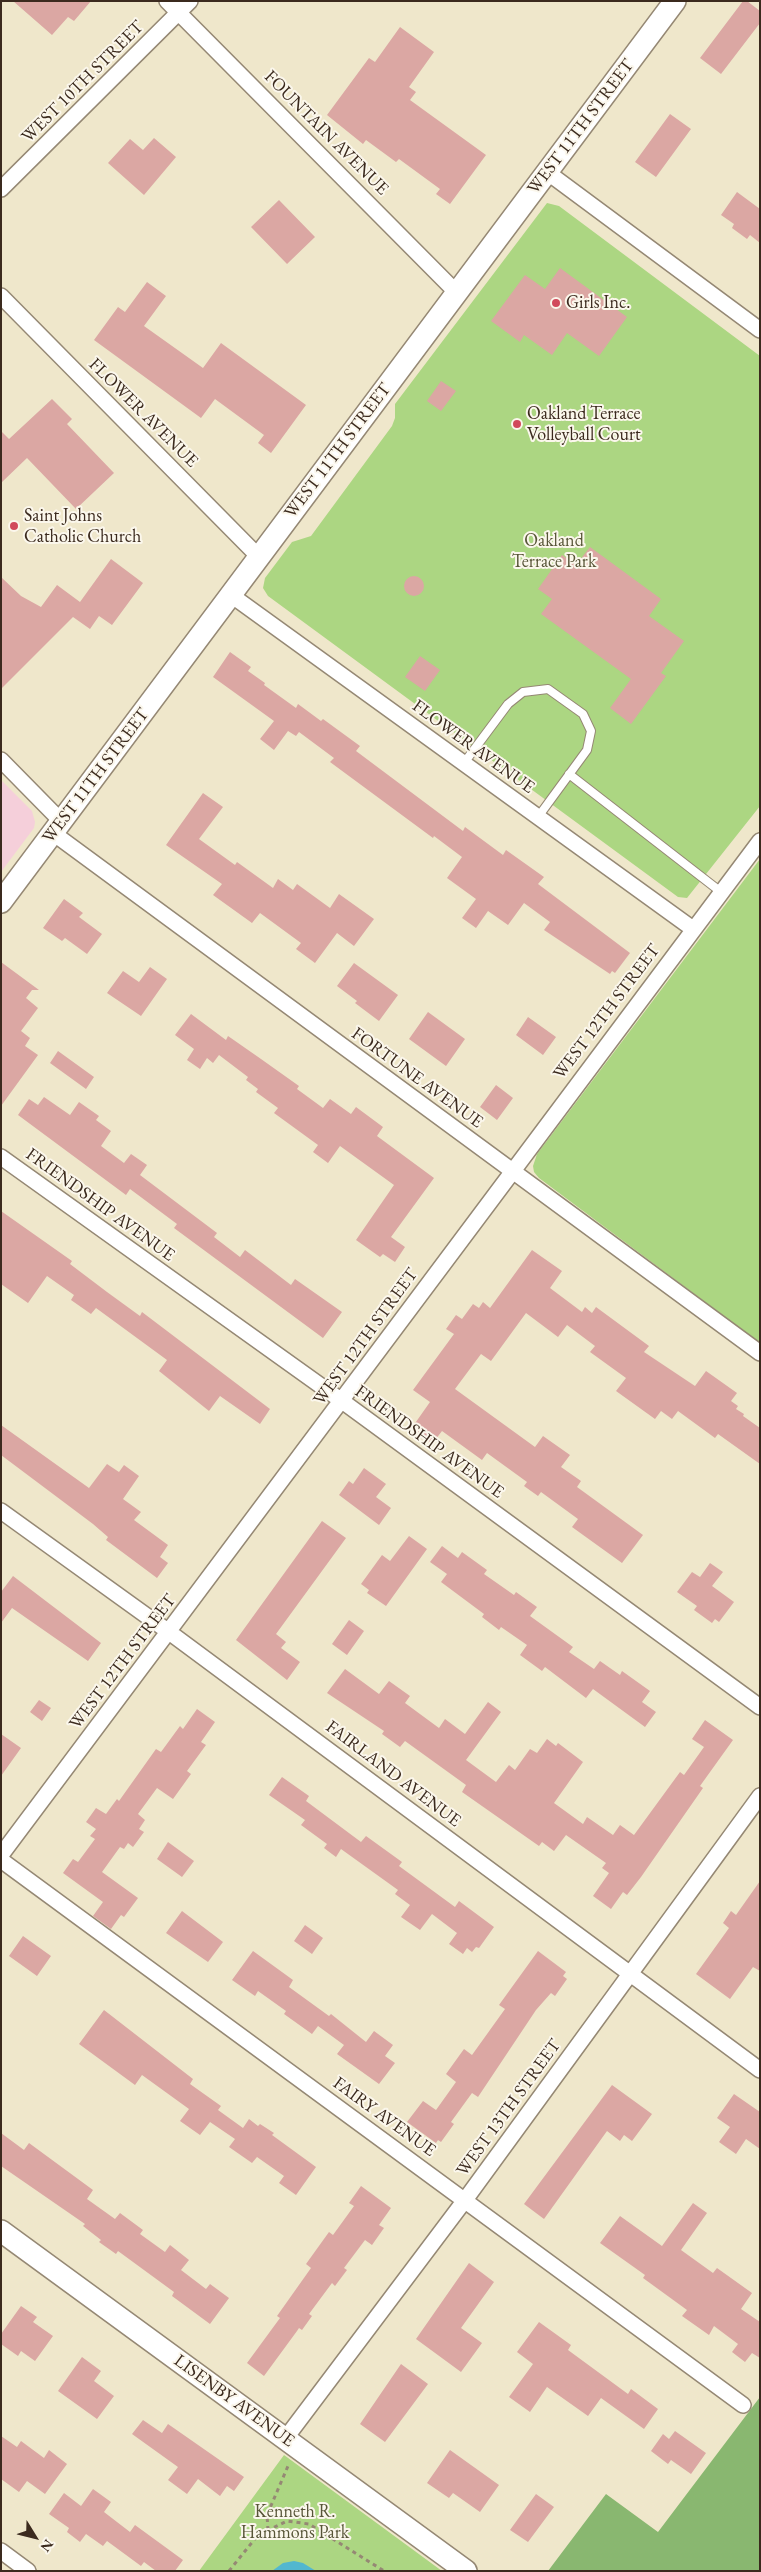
<!DOCTYPE html>
<html>
<head>
<meta charset="utf-8">
<style>
	body { margin:0 }
	#map { position:relative; width:761px; height:2572px; overflow:hidden; background:#efe7cb; font-family:"EB Garamond",serif }
	canvas { display:block }
	.frame { position:absolute; inset:0; border:2px solid #3b2a1e; pointer-events:none }
	.north { position:absolute; left:10px; top:2512px; width:50px; height:50px; -webkit-text-stroke:4px #fbf7ec; paint-order:stroke; rotate:126deg; font-size:14px; font-weight:700; line-height:20px; text-align:center; color:#3b2a1e }
	.north::after { content:''; display:block; margin:auto; width:18px; height:22px; background:#3b2a1e; clip-path:polygon(50% 0,100% 100%,50% 72%,0 100%) }
</style>
</head>
<body>
<div id="map">
<canvas width="761" height="2572"></canvas>
<div class="frame"></div>
<div class="north">N</div>
</div>
<script>
const ctx = document.querySelector('canvas').getContext('2d');
ctx.lineJoin = 'round';
function fillPath(path, color) {
  ctx.fillStyle = color;
  ctx.fill(path, 'evenodd');
}
function toPath(rows) {
  const path = new Path2D();
  for (const r of rows) {
    if (r.length === 3) {
      path.moveTo(r[0] + r[2], r[1]);
      path.arc(r[0], r[1], r[2], 0, 2 * Math.PI);
      continue;
    }
    path.moveTo(r[0], r[1]);
    for (let i = 2; i < r.length; i += 2) path.lineTo(r[i], r[i + 1]);
  }
  return path;
}
function strokePath(path, color, width, dash) {
  ctx.strokeStyle = color;
  ctx.lineWidth = width;
  ctx.lineCap = dash ? 'butt' : 'round';
  ctx.setLineDash(dash || []);
  ctx.stroke(path);
}
function label(font, color, halo, rows, align = 'center') {
  ctx.font = font + ' "EB Garamond",serif';
  ctx.lineWidth = 4;
  ctx.setLineDash([]);
  ctx.textBaseline = 'middle';
  ctx.strokeStyle = halo;
  ctx.fillStyle = color;
  for (const [text, x, y, turn = 0] of rows) {
    ctx.save();
    ctx.translate(x, y);
    ctx.rotate((+turn || 0) * Math.PI / 180);
    ctx.textAlign = isNaN(turn) ? turn : align;
    if (halo) ctx.strokeText(text, 0, 0);
    ctx.fillText(text, 0, 0);
    ctx.restore();
  }
}
fillPath(toPath([
	[1,780,32,811,35,822,34,828,1,872]
]), '#f5cfda');
fillPath(toPath([
	[547,203,559,206,760,356,760,806,687,898,678,897,268,596,263,588,265,578,292,542,311,536,392,426,395,418,395,404],
	[760,859,760,1343,539,1178,534,1172,533,1166,537,1154],
	[284,2455,442,2571,199,2571]
]), '#acd682');
fillPath(toPath([
	[760,2397,760,2571,548,2571,606,2494,658,2532]
]), '#89b770');
fillPath(toPath([
	[294,2561,303,2563,316,2571,272,2571,283,2563]
]), '#52b7d0');
fillPath(toPath([
	[13,1,91,1,74,21,68,17,52,35],
	[743,1,747,1,760,11,760,23,721,74,700,58],
	[400,27,434,52,409,87,416,92,410,100,486,155,450,204,436,194,440,189,399,159,396,162,366,140,363,144,327,115,369,58,375,62],
	[670,114,691,129,656,177,635,162],
	[154,138,176,157,144,195,108,163,130,139,143,150],
	[737,192,760,209,760,243,750,235,747,239,732,228,734,224,721,215],
	[279,200,315,237,287,264,251,227],
	[560,268,627,317,599,356,567,333,552,355,524,335,520,342,491,321,525,275,545,289],
	[147,282,166,296,144,326,203,368,221,343,306,405,271,453,258,443,264,435,215,399,201,418,94,340,118,307,125,312],
	[441,381,456,391,441,411,427,401],
	[52,399,72,419,67,424,114,473,76,509,27,458,1,483,1,431,9,439],
	[590,547,661,599,649,616,684,641,661,673,666,676,631,724,610,708,631,679,541,614,552,599,538,589,562,555,576,565],
	[111,559,143,583,112,625,99,616,90,629,73,617,1,689,1,577,21,596,41,607,57,585,80,602],
	[414,586,10],
	[230,652,251,667,248,671,265,683,264,685,296,708,298,704,321,721,323,719,360,746,356,751,463,831,465,827,503,855,506,850,544,877,538,884,630,953,615,973,612,971,610,974,544,930,550,922,524,903,508,925,488,911,476,928,462,918,476,899,447,878,462,857,434,836,433,838,330,762,334,758,299,732,296,736,288,731,274,750,260,739,274,721,213,677],
	[420,656,440,670,425,691,405,677],
	[203,793,223,807,199,839,235,865,237,862,273,888,278,879,293,890,297,884,330,908,339,894,374,919,354,946,337,933,315,963,296,949,301,943,260,913,252,923,213,895,222,884,166,845],
	[64,899,83,913,79,917,102,934,87,954,65,938,62,941,43,928],
	[1,962,39,990,32,990,26,998,38,1008,21,1031,30,1038,25,1046,38,1055,1,1106],
	[354,963,398,995,379,1021,355,1003,357,1001,337,986],
	[150,967,167,979,141,1016,107,993,123,971,139,982],
	[428,1012,465,1039,446,1066,409,1039],
	[191,1014,226,1040,228,1036,261,1059,299,1086,297,1089,323,1108,330,1099,351,1114,356,1107,383,1127,377,1136,434,1178,391,1237,405,1247,395,1262,383,1254,380,1257,356,1240,394,1185,340,1146,328,1163,313,1152,318,1145,274,1113,278,1108,256,1092,258,1089,246,1080,248,1077,219,1055,213,1063,207,1058,200,1069,187,1060,194,1049,175,1035],
	[528,1017,556,1037,543,1055,516,1035],
	[58,1051,94,1077,86,1089,50,1063],
	[496,1085,513,1098,497,1120,480,1107],
	[44,1097,70,1115,79,1102,99,1116,96,1120,111,1131,101,1146,124,1163,131,1154,147,1165,140,1175,217,1233,214,1237,240,1257,245,1250,291,1285,295,1279,342,1312,323,1338,174,1228,177,1224,130,1189,126,1195,18,1115,29,1099,38,1105],
	[1,1211,72,1261,70,1264,107,1292,140,1316,142,1312,270,1409,260,1424,220,1396,209,1411,159,1371,167,1360,96,1308,91,1314,71,1300,74,1295,47,1276,28,1303,1,1284],
	[532,1250,562,1271,550,1288,582,1312,585,1307,592,1313,596,1307,649,1346,644,1352,695,1386,706,1371,737,1393,731,1401,738,1406,736,1409,744,1414,743,1416,760,1428,760,1464,718,1434,715,1438,678,1411,672,1419,661,1411,655,1419,616,1391,626,1378,590,1352,595,1346,567,1325,558,1337,526,1313,491,1361,481,1354,455,1389,535,1447,543,1436,570,1455,561,1467,581,1481,577,1487,643,1535,622,1563,572,1527,578,1519,541,1492,538,1496,524,1486,527,1482,487,1453,482,1460,442,1431,432,1444,411,1429,430,1402,413,1390,454,1334,446,1329,456,1315,462,1319,473,1304,479,1308,483,1302,490,1308],
	[1,1425,89,1488,107,1464,119,1472,124,1465,139,1476,123,1499,141,1512,134,1520,168,1545,160,1557,168,1563,157,1578,106,1540,108,1537,93,1524,1,1455],
	[364,1468,386,1484,376,1497,391,1508,379,1525,339,1495,349,1481,353,1484],
	[322,1521,346,1538,276,1634,286,1642,281,1648,300,1662,287,1680,236,1640],
	[409,1536,427,1549,386,1606,367,1593,369,1590,361,1584,382,1555,390,1561],
	[442,1546,458,1558,462,1552,487,1570,484,1574,514,1595,516,1592,537,1607,530,1616,573,1647,569,1652,594,1669,600,1661,620,1675,622,1671,650,1691,642,1702,656,1712,645,1727,593,1689,586,1698,545,1667,542,1671,520,1655,527,1645,501,1627,499,1630,482,1617,484,1614,441,1582,447,1574,430,1562],
	[710,1563,723,1572,712,1586,734,1602,719,1622,715,1619,712,1623,694,1610,697,1606,677,1592,692,1572,700,1577],
	[13,1576,101,1643,88,1661,12,1608,1,1623,1,1592],
	[349,1620,364,1631,347,1655,332,1644],
	[345,1669,379,1694,389,1681,410,1696,405,1703,439,1728,445,1719,465,1734,488,1702,501,1712,466,1760,496,1782,509,1765,515,1770,530,1749,537,1753,547,1739,556,1746,558,1743,583,1762,554,1803,583,1824,587,1817,613,1835,620,1825,634,1835,680,1772,684,1775,704,1747,692,1739,705,1720,733,1740,700,1786,703,1788,641,1877,627,1895,623,1892,611,1909,593,1896,609,1873,602,1868,606,1863,566,1835,554,1851,542,1842,539,1846,462,1792,466,1785,405,1741,400,1747,382,1734,384,1731,327,1693],
	[39,1700,51,1708,42,1721,30,1712],
	[197,1709,215,1722,201,1742,206,1745,187,1771,191,1774,173,1799,157,1788,138,1814,145,1820,139,1829,144,1832,133,1847,128,1843,124,1849,120,1847,102,1872,138,1898,124,1917,121,1915,111,1929,93,1916,103,1902,63,1873,73,1859,78,1862,95,1839,90,1836,96,1829,86,1822,96,1808,106,1814,117,1799,119,1801,156,1749,161,1752,180,1726,183,1729],
	[1,1734,21,1748,1,1776],
	[282,1777,309,1796,306,1801,361,1842,366,1836,402,1862,399,1866,455,1907,459,1901,494,1927,479,1948,476,1947,472,1952,467,1948,463,1954,449,1944,457,1933,432,1914,420,1930,401,1917,410,1905,395,1894,398,1890,341,1849,336,1857,324,1848,327,1844,301,1825,305,1820,269,1795],
	[168,1842,194,1861,182,1877,157,1859],
	[760,1881,760,1971,753,1967,730,1999,696,1974,729,1928,723,1923,731,1911,736,1915],
	[182,1911,223,1942,208,1962,166,1933],
	[305,1925,323,1938,312,1954,294,1941],
	[23,1936,51,1956,37,1976,9,1956],
	[253,1951,293,1980,289,1987,329,2016,331,2014,366,2042,374,2031,393,2045,385,2056,395,2063,379,2084,337,2054,344,2045,318,2026,312,2034,284,2014,286,2011,258,1991,255,1996,232,1980],
	[538,1951,566,1972,563,1976,567,1979,555,1996,551,1993,536,2010,478,2097,472,2093,451,2122,454,2124,441,2142,438,2140,436,2143,407,2122,423,2101,436,2110,456,2082,446,2074,464,2049,472,2055,505,2009,499,2005],
	[104,2010,193,2079,190,2084,221,2106,218,2110,243,2128,249,2119,258,2126,260,2124,274,2133,272,2135,316,2167,296,2195,279,2183,284,2176,257,2157,252,2163,229,2147,235,2139,210,2122,200,2135,180,2121,189,2109,142,2075,135,2085,79,2044],
	[612,2085,652,2114,632,2141,624,2135,620,2141,607,2131,544,2219,524,2204],
	[734,2094,760,2112,760,2149,746,2139,736,2154,719,2142,730,2127,717,2118],
	[1,2133,24,2150,29,2143,93,2190,87,2199,115,2219,120,2213,143,2230,140,2234,165,2252,170,2245,189,2260,181,2270,206,2289,210,2284,229,2298,210,2324,172,2296,174,2292,118,2251,116,2254,99,2242,101,2240,83,2226,85,2224,1,2166],
	[361,2186,391,2208,379,2225,384,2228,372,2245,365,2240,344,2268,347,2270,335,2286,332,2283,309,2314,312,2316,302,2330,299,2328,297,2331,264,2376,247,2363,280,2318,277,2316,311,2268,306,2264,329,2232,333,2235,354,2206,349,2203],
	[693,2203,707,2213,681,2250,713,2273,717,2268,752,2293,741,2309,760,2322,760,2358,752,2353,745,2362,732,2352,738,2344,714,2326,709,2335,682,2316,687,2310,643,2278,645,2275,600,2243,620,2216,662,2246],
	[469,2263,494,2282,461,2328,482,2343,461,2372,416,2339],
	[21,2306,37,2317,33,2322,53,2336,35,2361,21,2351,18,2356,1,2344,1,2334],
	[539,2322,571,2345,568,2350,628,2394,631,2389,658,2409,644,2429,601,2398,588,2416,547,2387,530,2412,509,2397,533,2364,517,2352],
	[82,2357,101,2371,94,2381,114,2396,97,2419,58,2391],
	[401,2364,428,2384,385,2442,360,2424],
	[143,2420,162,2433,168,2424,244,2477,234,2491,227,2486,220,2496,198,2479,187,2494,168,2480,178,2467,132,2434],
	[675,2431,706,2453,691,2474,671,2460,668,2464,651,2451,663,2434,669,2439],
	[1,2436,17,2447,21,2441,44,2458,49,2450,67,2464,45,2494,27,2481,19,2492,1,2479],
	[450,2450,499,2485,480,2512,453,2493,449,2498,427,2483],
	[93,2489,111,2502,104,2512,130,2532,135,2525,183,2560,175,2571,156,2571,144,2562,141,2566,107,2541,103,2546,86,2534,80,2542,67,2532,69,2528,49,2514,64,2493,81,2506],
	[536,2494,554,2507,528,2542,510,2530]
]), '#dba7a3');
const lane = toPath([
	[464,763,508,704,523,692,548,689,583,714,591,731,587,750,538,817],
	[569,774,721,892]
]);
const street = toPath([
	[167,1,457,293],
	[547,172,760,330],
	[1,189,190,1],
	[1,296,259,557],
	[231,595,693,929],
	[1,760,61,821],
	[53,833,760,1353],
	[1,1157,342,1401,760,1707],
	[1,1511,169,1632,760,2070],
	[1,1855,760,841],
	[1,1860,743,2405],
	[285,2439,465,2200,760,1796],
	[1,2551,28,2571]
]);
const secondary = toPath([
	[1,902,675,1],
	[1,2231,466,2571]
]);
strokePath(lane, '#958874', 10);
strokePath(street, '#958874', 18);
strokePath(secondary, '#958874', 24);
strokePath(toPath([
	[268,2530,267,2515,288,2466],
	[229,2571,258,2535,287,2521,309,2524,384,2571]
]), '#958874', 3, [4, 4]);
strokePath(lane, '#fff', 8);
strokePath(street, '#fff', 15);
strokePath(secondary, '#fff', 21);
for (const [x, y, r, color] of [
	[556,303,5,"#d1495b"],
	[517,424,5,"#d1495b"],
	[14,526,5,"#d1495b"]
]) {
  const dot = new Path2D();
  dot.arc(x, y, r, 0, 2 * Math.PI);
  ctx.fillStyle = color;
  ctx.fill(dot);
  strokePath(dot, '#fbf7ec', 2);
}
label('18px', '#3b2a1e', '#fbf7ec', [
	["WEST 10TH STREET",83,82,-45],
	["WEST 11TH STREET",581,127,-53],
	["FOUNTAIN AVENUE",326,133,45],
	["FLOWER AVENUE",143,413,45],
	["WEST 11TH STREET",338,451,-53],
	["FLOWER AVENUE",473,747,36],
	["WEST 11TH STREET",96,776,-53],
	["WEST 12TH STREET",607,1012,-53],
	["FORTUNE AVENUE",417,1078,36],
	["FRIENDSHIP AVENUE",100,1205,36],
	["WEST 12TH STREET",366,1337,-54],
	["FRIENDSHIP AVENUE",429,1442,36],
	["WEST 12TH STREET",123,1662,-53],
	["FAIRLAND AVENUE",393,1774,37],
	["WEST 13TH STREET",509,2108,-54],
	["FAIRY AVENUE",384,2117,36],
	["LISENBY AVENUE",234,2401,36]
]);
label('18px', '#3b2a1e', '#fbf7ec', [
	["Girls Inc.",566,303],
	["Oakland Terrace",527,414],
	["Volleyball Court",527,435],
	["Saint Johns",24,516],
	["Catholic Church",24,537]
], 'left');
label('18px', '#575537', '#fbf7ec', [
	["Oakland",554,541],
	["Terrace Park",554,562],
	["Kenneth R.",295,2512],
	["Hammons Park",295,2533]
]);
</script>
</body>
</html>
